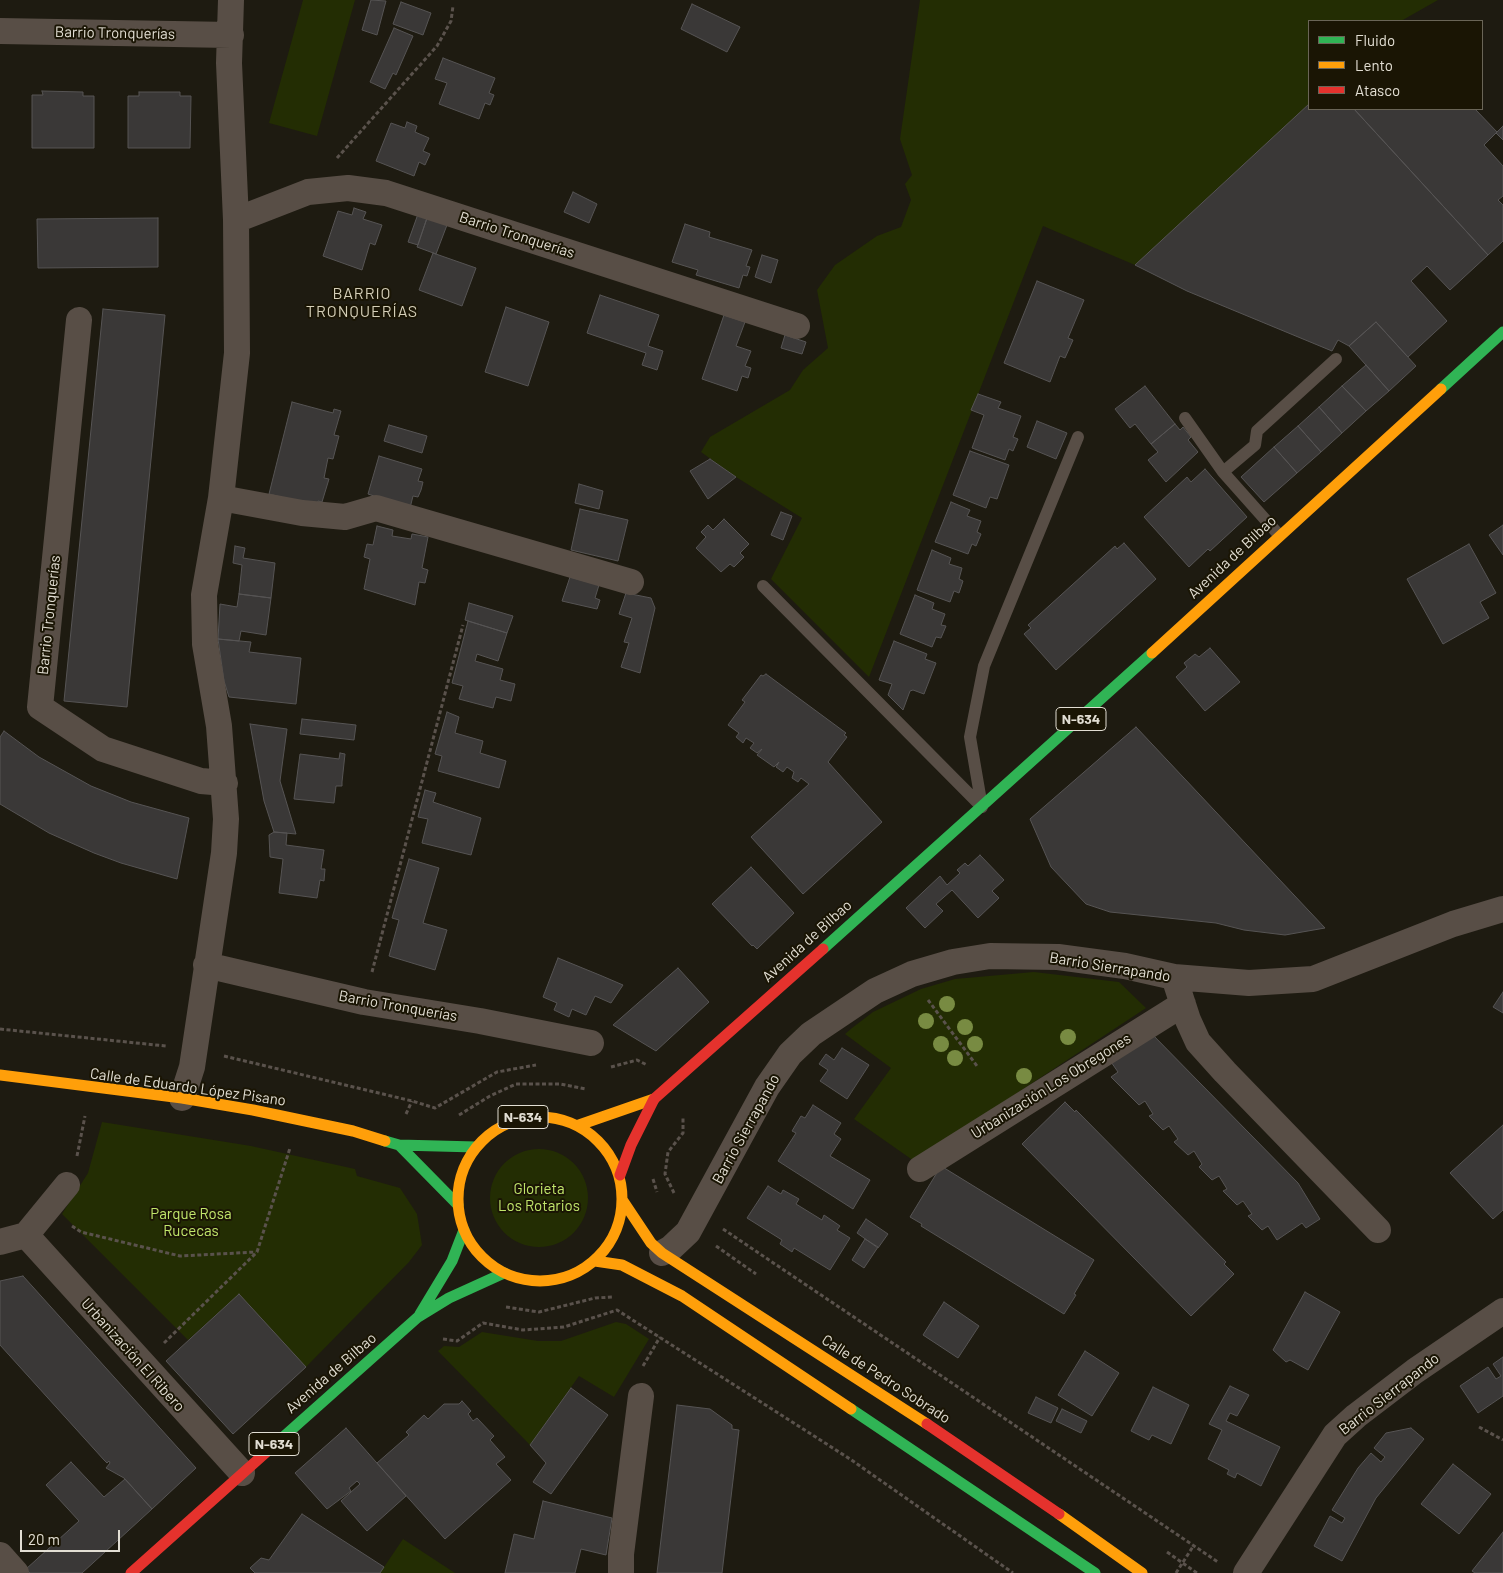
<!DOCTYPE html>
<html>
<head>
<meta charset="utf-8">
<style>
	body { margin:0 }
	#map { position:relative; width:1503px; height:1573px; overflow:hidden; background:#1e1b11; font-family:Barlow,sans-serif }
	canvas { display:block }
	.legend { position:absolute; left:1308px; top:20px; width:175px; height:90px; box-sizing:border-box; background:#1a1504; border:1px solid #6a6557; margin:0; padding:6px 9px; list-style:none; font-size:15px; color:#e2ded3 }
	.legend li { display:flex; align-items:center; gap:10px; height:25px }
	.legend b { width:25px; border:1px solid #6a6557 }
	.scale { position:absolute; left:20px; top:1530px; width:100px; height:22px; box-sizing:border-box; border:2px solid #e2ded3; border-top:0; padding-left:6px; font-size:15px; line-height:18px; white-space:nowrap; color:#e2ded3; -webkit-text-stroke:4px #1a1504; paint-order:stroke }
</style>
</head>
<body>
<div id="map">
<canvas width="1503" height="1573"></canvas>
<ul class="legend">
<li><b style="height:6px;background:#30b455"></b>Fluido</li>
<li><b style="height:6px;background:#ff9f0a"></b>Lento</li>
<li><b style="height:6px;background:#e5322d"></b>Atasco</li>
</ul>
<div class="scale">20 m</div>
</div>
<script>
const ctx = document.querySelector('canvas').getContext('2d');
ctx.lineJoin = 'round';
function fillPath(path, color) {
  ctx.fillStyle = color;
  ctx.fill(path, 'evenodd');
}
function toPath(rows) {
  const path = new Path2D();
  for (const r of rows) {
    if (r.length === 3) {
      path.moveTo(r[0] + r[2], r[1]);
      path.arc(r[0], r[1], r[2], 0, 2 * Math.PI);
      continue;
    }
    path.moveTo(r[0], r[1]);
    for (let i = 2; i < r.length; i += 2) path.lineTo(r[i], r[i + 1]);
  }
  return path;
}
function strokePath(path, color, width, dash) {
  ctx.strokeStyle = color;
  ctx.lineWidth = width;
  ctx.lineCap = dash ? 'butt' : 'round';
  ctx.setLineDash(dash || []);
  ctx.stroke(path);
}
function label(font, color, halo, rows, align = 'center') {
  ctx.font = font + ' Barlow,sans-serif';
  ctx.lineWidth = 4;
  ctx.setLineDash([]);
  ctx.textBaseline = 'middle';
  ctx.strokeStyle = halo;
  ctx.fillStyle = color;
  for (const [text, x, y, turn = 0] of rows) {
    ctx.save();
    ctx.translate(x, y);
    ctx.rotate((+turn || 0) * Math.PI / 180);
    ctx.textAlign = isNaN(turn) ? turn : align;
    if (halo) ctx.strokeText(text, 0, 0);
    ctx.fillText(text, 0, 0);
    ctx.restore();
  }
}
fillPath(toPath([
	[303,0,355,0,317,136,269,123],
	[920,0,1438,0,1401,21,1309,21,1309,104,1135,265,1043,226,869,677,771,579,802,518,736,477,701,452,710,437,790,390,803,370,828,348,817,290,835,265,877,236,901,227,911,200,905,184,912,175,900,139],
	[1034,972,1119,982,1146,1008,914,1161,854,1119,891,1068,845,1034,852,1028,873,1012,921,989,955,979],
	[102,1122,251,1146,355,1169,357,1176,400,1188,417,1214,422,1245,409,1262,306,1367,239,1294,188,1340,62,1214,88,1173],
	[539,1198,49],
	[616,1322,626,1324,649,1339,614,1397,579,1376,530,1445,438,1351,444,1346,459,1347,482,1332,538,1341,561,1341],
	[403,1539,455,1573,380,1573]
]), '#232d03');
const building = toPath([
	[371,0,386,1,377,35,362,30,371,0],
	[401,2,431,13,423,35,393,24,401,2],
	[692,4,740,27,727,52,681,29,692,4],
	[394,28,413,36,396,75,393,73,385,89,370,82,394,28],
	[443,58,495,78,489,93,494,95,490,105,485,103,479,119,439,104,447,83,435,79,443,58],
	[42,91,83,92,83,96,94,96,94,148,32,148,32,95,43,95,42,91],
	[139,92,180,92,180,96,191,96,190,148,128,148,128,96,139,96,139,92],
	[1309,104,1309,109,1354,109,1488,255,1450,290,1427,266,1411,281,1447,321,1408,357,1376,322,1349,346,1338,340,1332,351,1187,291,1135,265,1309,104],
	[1354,109,1475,109,1497,132,1484,145,1503,166,1503,196,1498,200,1503,205,1503,241,1488,255,1354,109],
	[407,122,417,126,415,132,429,138,423,151,430,154,425,165,419,162,414,176,376,161,391,123,405,128,407,122],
	[1503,126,1503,140,1496,133,1503,126],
	[573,192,597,204,589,223,564,212,573,192],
	[354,208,366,212,363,219,382,225,375,245,370,243,362,270,323,256,338,211,352,215,354,208],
	[418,214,427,218,418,245,408,242,418,214],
	[158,218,158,267,38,268,37,219,158,218],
	[427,218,447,225,436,254,417,247,427,218],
	[685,224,710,232,709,237,752,250,746,266,750,267,747,276,743,275,739,288,696,275,698,270,672,262,685,224],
	[433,253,476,268,462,306,419,290,433,253],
	[762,255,778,260,771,283,755,277,762,255],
	[1037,281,1084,300,1068,338,1073,340,1065,358,1060,356,1050,382,1004,363,1037,281],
	[600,295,659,315,648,346,663,351,657,370,642,365,646,353,587,333,600,295],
	[506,307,549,322,528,386,485,372,506,307],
	[103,309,165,315,127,707,64,701,103,309],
	[724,315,745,322,736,346,751,351,745,366,751,368,748,378,742,376,737,391,702,379,724,315],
	[1376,322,1416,366,1389,391,1349,346,1376,322],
	[785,335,806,342,802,354,781,348,785,335],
	[1366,365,1389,391,1366,411,1342,386,1366,365],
	[1145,386,1175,424,1151,444,1135,424,1130,428,1115,409,1145,386],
	[1342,386,1366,411,1342,433,1319,407,1342,386],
	[978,394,1001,402,998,408,1021,416,1013,437,1018,439,1013,451,1009,449,1005,460,972,448,984,415,971,410,978,394],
	[292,402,333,413,334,409,341,411,334,435,339,436,333,459,328,458,324,478,329,479,322,502,318,501,317,506,269,494,292,402],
	[1319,407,1342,433,1321,452,1298,426,1319,407],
	[1037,421,1067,433,1056,459,1027,447,1037,421],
	[1175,424,1180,430,1183,427,1191,437,1188,440,1198,452,1166,482,1148,460,1158,452,1151,444,1175,424],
	[389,425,427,436,422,453,384,441,389,425],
	[1298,426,1321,452,1297,473,1274,447,1298,426],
	[1274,447,1297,473,1264,502,1241,477,1274,447],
	[970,451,1009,465,997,499,990,497,986,508,953,495,970,451],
	[379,456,422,469,418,481,423,482,421,490,418,497,413,496,410,508,368,494,379,456],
	[710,459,736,477,708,499,690,471,710,459],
	[1205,469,1247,517,1210,551,1208,549,1189,567,1144,517,1187,477,1191,482,1205,469],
	[579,484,603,491,599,509,575,503,579,484],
	[951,502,970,510,967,516,981,521,977,532,981,534,976,546,972,544,968,554,935,542,951,502],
	[580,509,628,520,618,561,571,550,580,509],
	[781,512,792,516,783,540,771,535,781,512],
	[724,519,749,544,740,553,744,557,734,567,730,564,721,572,696,548,706,537,701,532,708,525,713,530,724,519],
	[1503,525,1503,555,1489,535,1503,525],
	[377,526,393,530,392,536,411,539,412,534,428,537,422,568,428,570,425,583,419,582,415,605,364,589,370,559,364,557,367,544,373,545,377,526],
	[1124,543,1156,579,1056,670,1024,634,1031,628,1028,625,1115,546,1117,549,1124,543],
	[1469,544,1496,593,1480,602,1489,618,1443,644,1407,579,1469,544],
	[235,546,245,548,243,558,275,563,271,598,239,594,242,565,233,563,235,546],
	[932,550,951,558,949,564,962,568,959,579,963,581,959,593,954,591,950,602,917,590,932,550],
	[570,577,599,585,595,598,600,600,597,609,562,601,570,577],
	[626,593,651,598,655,608,640,673,621,667,629,643,624,642,632,618,619,614,626,593],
	[239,594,271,598,266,635,241,631,239,641,218,639,220,604,237,607,239,594],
	[915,595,934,603,932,609,945,614,941,625,946,626,941,638,936,637,932,647,900,634,915,595],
	[469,603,513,616,507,633,465,620,469,603],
	[468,621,507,633,498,661,477,654,475,661,503,669,500,680,515,684,511,701,496,697,493,708,459,699,463,686,452,683,468,621],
	[218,639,251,642,249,652,301,658,296,704,229,697,224,681,218,639],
	[894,641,927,654,925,659,936,663,924,694,913,690,910,691,903,710,888,695,892,684,879,680,894,641],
	[1210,648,1240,682,1205,711,1176,677,1187,667,1184,663,1195,654,1199,657,1210,648],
	[766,674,846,733,844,735,847,737,828,762,882,822,803,894,751,837,809,784,801,778,798,782,792,778,794,772,787,767,783,772,776,767,779,762,774,767,757,755,762,749,757,753,750,748,754,743,746,738,743,743,736,737,739,733,728,725,745,702,742,700,761,675,763,676,766,674],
	[447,712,459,717,455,733,483,741,480,753,506,761,499,788,438,771,442,756,435,754,447,712],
	[302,719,356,725,354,740,300,734,302,719],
	[250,724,287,729,280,781,296,834,274,832,264,801,250,724],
	[1136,727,1325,928,1285,935,1244,930,1216,923,1110,912,1086,904,1051,867,1030,819,1136,727],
	[4,731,39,757,91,786,131,802,189,818,177,879,121,863,94,853,49,833,0,804,0,737,4,731],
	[340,753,345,754,342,782,342,786,336,786,334,803,294,799,300,754,339,759,340,753],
	[425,790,436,793,433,802,481,818,471,855,422,843,428,819,418,817,425,790],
	[274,832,287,833,286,845,324,850,321,869,325,869,324,881,320,880,317,898,279,893,283,859,270,857,269,835,274,832],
	[980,855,1004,880,992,891,999,898,978,918,952,890,936,904,943,911,925,928,906,908,940,876,947,885,960,873,957,870,965,863,968,866,980,855],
	[409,859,439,868,423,923,447,930,435,970,389,956,399,920,392,918,409,859],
	[751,867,794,913,757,949,753,945,752,946,712,904,751,867],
	[558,958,602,976,623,985,611,1003,595,996,586,1015,572,1009,569,1017,554,1010,557,1003,543,997,558,958],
	[678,968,709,1002,656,1051,613,1025,678,968],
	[1503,992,1503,1013,1493,1007,1503,992],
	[1150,1032,1298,1183,1320,1219,1306,1228,1302,1223,1277,1240,1268,1226,1262,1230,1248,1216,1252,1214,1243,1201,1237,1205,1223,1191,1227,1189,1219,1176,1212,1180,1199,1167,1202,1164,1194,1151,1188,1155,1174,1142,1178,1139,1169,1126,1163,1130,1149,1116,1153,1114,1145,1101,1139,1105,1111,1077,1118,1072,1109,1059,1150,1032],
	[842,1048,869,1065,847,1099,820,1081,828,1070,819,1064,826,1054,834,1060,842,1048],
	[1065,1102,1075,1112,1076,1110,1226,1262,1224,1264,1234,1274,1191,1316,1022,1144,1065,1102],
	[813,1105,841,1123,834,1134,841,1139,830,1156,870,1180,853,1209,778,1161,796,1133,792,1131,801,1116,805,1118,813,1105],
	[1503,1125,1503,1210,1493,1219,1450,1173,1503,1125],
	[941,1166,1094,1260,1074,1294,1076,1295,1064,1314,921,1226,922,1224,910,1217,941,1166],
	[768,1186,781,1194,783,1190,799,1199,796,1204,822,1220,824,1215,840,1226,837,1230,850,1238,830,1270,794,1248,792,1252,780,1244,782,1240,747,1218,768,1186],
	[866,1219,888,1234,878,1248,857,1233,866,1219],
	[865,1239,878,1247,864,1268,852,1260,865,1239],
	[23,1276,196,1468,152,1509,124,1478,106,1468,110,1463,109,1461,107,1463,104,1460,0,1345,0,1281,23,1276],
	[1305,1292,1340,1312,1308,1370,1290,1360,1286,1362,1273,1350,1305,1292],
	[239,1294,306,1367,233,1434,166,1361,239,1294],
	[944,1302,979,1326,958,1358,923,1335,944,1302],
	[1085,1351,1119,1373,1092,1416,1058,1395,1085,1351],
	[1503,1357,1503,1396,1478,1413,1460,1386,1488,1367,1496,1379,1501,1376,1493,1364,1503,1357],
	[1230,1386,1249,1395,1237,1416,1230,1413,1226,1421,1280,1447,1261,1486,1237,1473,1235,1478,1227,1474,1229,1470,1208,1459,1222,1430,1209,1424,1230,1386],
	[1153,1387,1189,1405,1171,1444,1152,1435,1149,1440,1131,1431,1153,1387],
	[571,1388,608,1415,551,1494,533,1482,546,1463,530,1445,571,1388],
	[1036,1397,1058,1408,1051,1423,1028,1413,1036,1397],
	[462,1401,471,1411,468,1414,473,1421,477,1418,494,1436,490,1440,505,1457,496,1464,511,1480,445,1539,377,1463,409,1435,406,1432,424,1415,428,1419,444,1404,459,1404,462,1401],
	[677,1405,710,1409,732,1425,732,1429,739,1430,722,1573,657,1573,677,1405],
	[1062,1409,1087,1421,1081,1433,1056,1421,1062,1409],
	[346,1428,406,1496,367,1531,341,1501,360,1484,357,1481,349,1488,351,1491,327,1509,295,1473,346,1428],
	[1411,1428,1424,1439,1376,1498,1342,1561,1314,1546,1330,1516,1342,1523,1345,1518,1332,1510,1358,1468,1371,1453,1381,1462,1385,1457,1374,1448,1386,1433,1411,1428],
	[71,1462,104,1497,125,1479,152,1509,82,1573,30,1573,26,1569,79,1521,46,1485,71,1462],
	[1453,1464,1491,1494,1459,1534,1421,1504,1453,1464],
	[543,1501,612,1518,606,1555,581,1549,575,1573,505,1573,514,1534,534,1539,543,1501],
	[302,1514,384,1567,380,1573,255,1573,250,1568,261,1558,269,1560,302,1514],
	[1503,1532,1503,1573,1475,1573,1472,1571,1503,1532]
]);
fillPath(building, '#3a3837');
strokePath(building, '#565454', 1);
strokePath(toPath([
	[337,158,437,46,451,21,453,6],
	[372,972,463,625],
	[928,1000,977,1066],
	[0,1029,166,1046],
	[224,1056,412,1101,435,1108,497,1072,536,1065],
	[611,1067,637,1060,647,1065],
	[406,1114,412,1101],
	[459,1115,490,1096,516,1084,560,1084,586,1089],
	[77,1156,85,1116],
	[653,1179,657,1192],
	[674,1193,665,1174,668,1152,683,1133,683,1116],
	[72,1226,81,1232,180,1256,256,1252],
	[723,1229,1218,1562],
	[716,1246,756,1274],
	[506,1307,539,1312,595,1298,612,1297],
	[443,1339,457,1341,483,1323,523,1330,564,1327,617,1310,850,1459,1013,1573],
	[164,1343,257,1252,290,1148],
	[643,1366,660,1337],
	[1479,1427,1503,1440],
	[1167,1552,1197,1573],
	[1176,1573,1194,1545]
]), '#5a524c', 3, [4, 2.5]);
strokePath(toPath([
	[1185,418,1223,472],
	[1279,535,1223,472,1255,445,1257,431,1336,359],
	[763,586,982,807],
	[982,807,970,737,984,666,1078,437]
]), '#584e46', 12);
strokePath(toPath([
	[0,31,231,35],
	[236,220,308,192,348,188,386,193,797,326],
	[79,320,40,707,103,749,201,781,225,783],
	[221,498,302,513,345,517,376,508,631,582],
	[206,965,364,1002,480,1021,591,1043],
	[1174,977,1188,1020,1198,1042,1225,1072,1378,1230],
	[182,1098,192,1067,224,853,226,819,219,726,205,644,204,595,221,498,237,353,236,220,229,63,231,0],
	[920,1169,1183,1004],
	[26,1235,242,1473],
	[0,1242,26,1235,67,1185],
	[662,1253,671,1248,688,1232,767,1087,790,1054,811,1034,875,991,912,974,953,962,990,956,1058,957,1125,966,1174,977,1249,983,1313,979,1453,924,1503,909],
	[0,1555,16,1573],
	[621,1573,621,1554,641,1396],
	[1246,1573,1335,1435,1356,1416,1415,1371,1503,1311]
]), '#584e46', 26);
strokePath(toPath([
	[1441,389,1503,332],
	[823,949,1152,653],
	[385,1141,399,1145,476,1147],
	[399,1145,458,1205],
	[420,1314,452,1261,464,1230],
	[851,1409,1095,1573],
	[281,1439,418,1317,449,1298,504,1273]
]), '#30b455', 11);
strokePath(toPath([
	[1152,653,1441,389],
	[0,1075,182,1098,253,1110,353,1131,385,1141],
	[540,1199,82],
	[579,1125,654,1099],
	[623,1201,651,1243,662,1253,927,1424],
	[595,1261,622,1265,682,1296,851,1409],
	[1059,1514,1142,1573]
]), '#ff9f0a', 11);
strokePath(toPath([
	[620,1175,631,1145,654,1099,823,949],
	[927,1424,1059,1514],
	[131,1573,281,1439]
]), '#e5322d', 11);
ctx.fillStyle = '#788b42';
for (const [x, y] of [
	[947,1004],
	[926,1021],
	[965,1027],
	[1068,1037],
	[941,1044],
	[975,1044],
	[955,1058],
	[1024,1076]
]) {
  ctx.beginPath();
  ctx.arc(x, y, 8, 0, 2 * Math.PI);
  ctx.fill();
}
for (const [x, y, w] of [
	[1081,719,50],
	[523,1117,50],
	[274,1444,50]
]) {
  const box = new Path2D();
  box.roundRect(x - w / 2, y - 11.5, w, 23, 4);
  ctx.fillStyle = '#1a1504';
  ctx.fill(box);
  strokePath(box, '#e2ded3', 1);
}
label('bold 14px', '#e2ded3', null, [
	["N-634",1081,719],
	["N-634",523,1117],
	["N-634",274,1444]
]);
label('15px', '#e2ded3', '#1a1504', [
	["Barrio Tronquerías",115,33,1],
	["Barrio Tronquerías",517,235,18],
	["Avenida de Bilbao",1232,557,-43],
	["Barrio Tronquerías",49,615,-84],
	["Avenida de Bilbao",807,941,-42],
	["Barrio Sierrapando",1110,967,9],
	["Barrio Tronquerías",398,1006,10],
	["Urbanización Los Obregones",1051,1086,-32],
	["Calle de Eduardo López Pisano",188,1087,8],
	["Barrio Sierrapando",746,1129,-61],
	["Urbanización El Ribero",133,1355,48],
	["Avenida de Bilbao",331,1373,-41],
	["Calle de Pedro Sobrado",886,1379,33],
	["Barrio Sierrapando",1389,1394,-38]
]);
label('15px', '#c1e66b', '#1a1504', [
	["Glorieta",539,1189],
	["Los Rotarios",539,1206],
	["Parque Rosa",191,1214],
	["Rucecas",191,1231]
]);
ctx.letterSpacing = '1px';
label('16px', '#d5cfb8', '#1a1504', [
	["BARRIO",362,294],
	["TRONQUERÍAS",362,312]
]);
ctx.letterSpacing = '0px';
</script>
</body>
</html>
